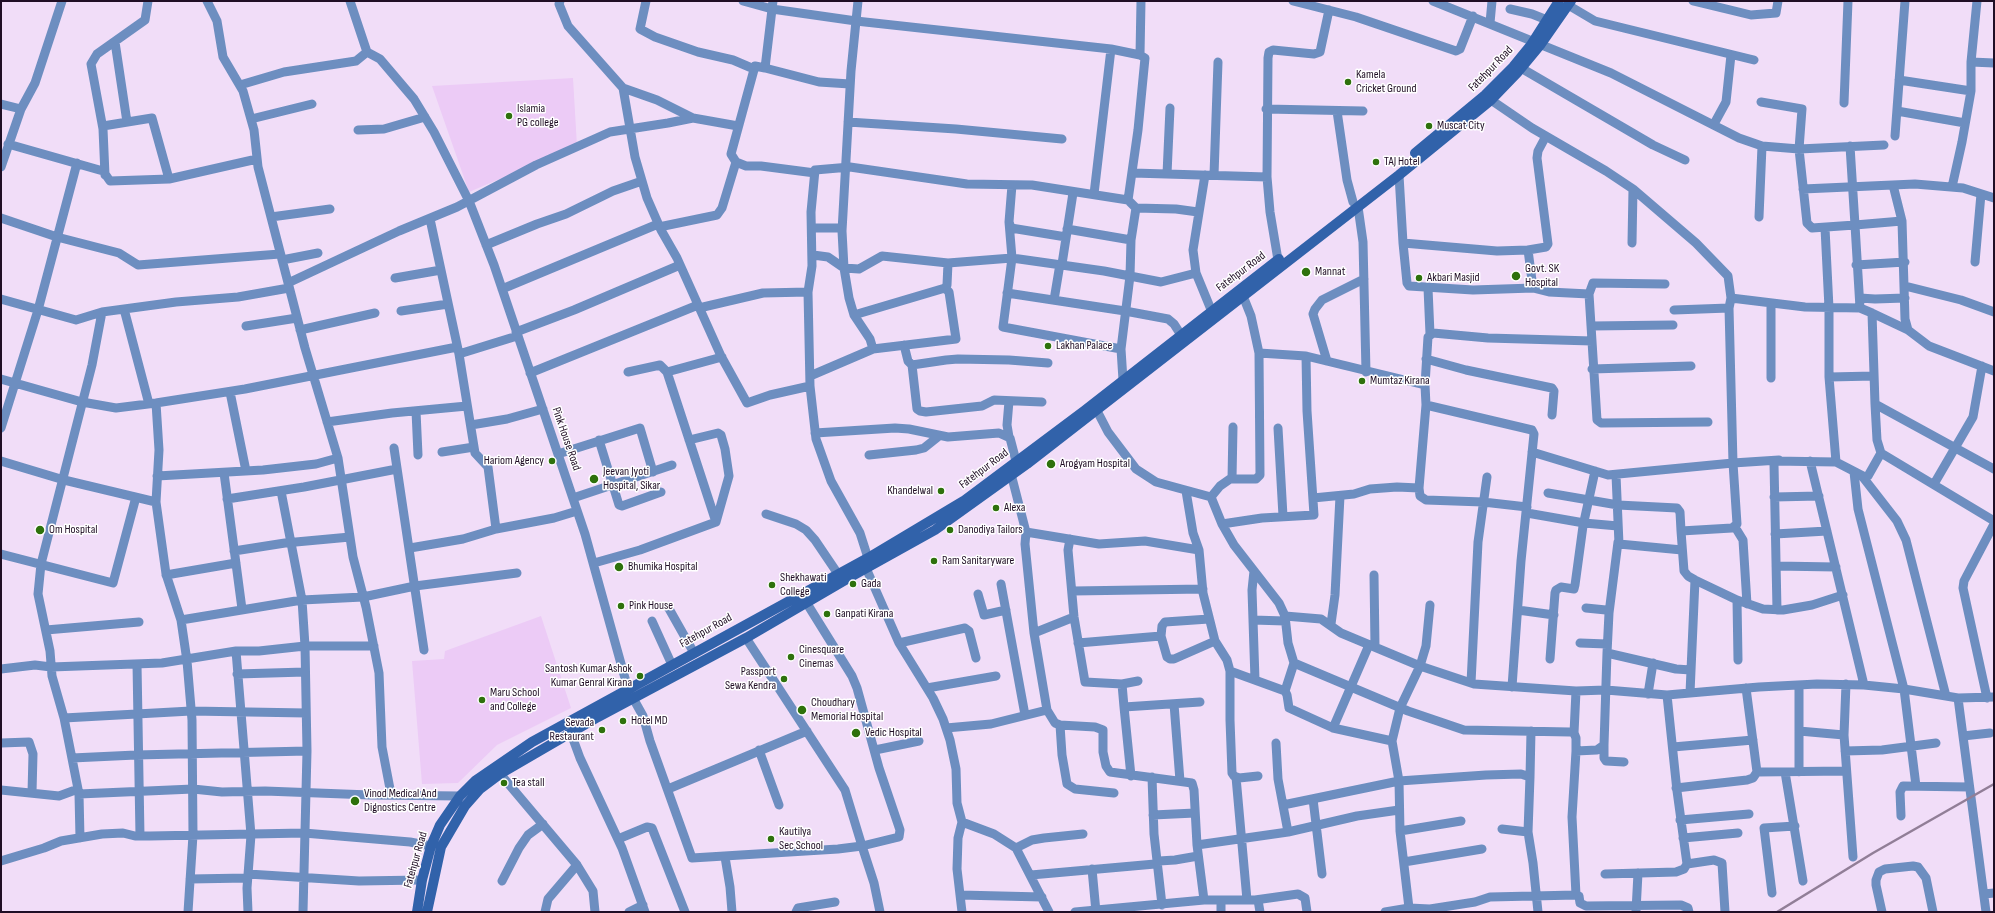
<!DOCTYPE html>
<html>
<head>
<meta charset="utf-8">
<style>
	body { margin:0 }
	#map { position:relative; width:1995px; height:913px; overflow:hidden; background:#f1ddf8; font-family:"Sofia Sans Condensed",sans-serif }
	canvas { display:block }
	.frame { position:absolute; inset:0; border:2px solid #200e25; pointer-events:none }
</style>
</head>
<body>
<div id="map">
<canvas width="1995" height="913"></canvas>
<div class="frame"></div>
</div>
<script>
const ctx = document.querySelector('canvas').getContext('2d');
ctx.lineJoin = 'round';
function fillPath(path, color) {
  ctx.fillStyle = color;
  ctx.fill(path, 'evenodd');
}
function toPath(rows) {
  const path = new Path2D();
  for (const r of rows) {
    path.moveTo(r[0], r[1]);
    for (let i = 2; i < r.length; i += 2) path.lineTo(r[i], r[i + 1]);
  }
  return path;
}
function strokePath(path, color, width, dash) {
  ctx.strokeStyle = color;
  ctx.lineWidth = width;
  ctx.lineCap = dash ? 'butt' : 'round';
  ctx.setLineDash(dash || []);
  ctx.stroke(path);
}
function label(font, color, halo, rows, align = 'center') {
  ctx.font = font + ' "Sofia Sans Condensed",sans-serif';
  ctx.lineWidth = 3;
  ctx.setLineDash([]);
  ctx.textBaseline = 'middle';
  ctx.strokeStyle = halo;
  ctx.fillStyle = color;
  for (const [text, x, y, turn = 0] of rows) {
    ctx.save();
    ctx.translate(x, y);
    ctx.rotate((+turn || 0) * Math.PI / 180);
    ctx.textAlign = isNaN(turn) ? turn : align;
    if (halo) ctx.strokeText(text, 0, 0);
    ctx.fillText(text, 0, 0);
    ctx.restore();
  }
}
fillPath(toPath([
	[573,78,577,146,469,192,432,86],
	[541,616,571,708,497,745,458,783,422,784,412,661,444,659,445,651]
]), '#eccbf6');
strokePath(toPath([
	[207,1,217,21,223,57,243,91,254,130,258,167,305,348,338,458,353,557,366,607,379,673,382,747,391,794],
	[350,1,367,52,380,59,414,99,434,132,469,201,494,265,585,534,628,689,643,716,650,741,692,858,838,849,862,846,874,883,880,912],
	[560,1,559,4,568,26,623,88,657,100,693,118,738,126],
	[646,1,640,29,655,37,698,52,733,60,754,69],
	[743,1,772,9,856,21,1111,49,1140,55,1145,58,1138,130,1128,200],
	[773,1,765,68,755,66,731,154,736,162,746,166,761,166,815,173],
	[1293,1,1356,17,1456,51,1460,49,1473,16],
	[1433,1,1611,73,1739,138,1762,146,1799,149,1884,145],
	[1693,1,1751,15,1776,13,1778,1],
	[1568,5,1595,21,1754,60],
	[1510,9,1532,14,1547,20],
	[1490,23,1492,1],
	[115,42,127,122],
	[1140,55,1141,1],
	[1971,62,1994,63],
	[765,68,819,82,850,84],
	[1521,68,1653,145,1685,160],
	[1899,80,1971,91],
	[240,85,284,72,356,61,367,52],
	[623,88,635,157,647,198,661,230,677,258,721,356,747,403,770,395,810,386],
	[1491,100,1532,128,1606,171,1633,189,1696,243,1728,276,1731,298,1805,307,1860,308,1872,313,1875,404,1877,440,1881,453,1994,521],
	[1761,102,1802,109,1799,149,1807,223,1812,228,1855,225,1860,308],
	[1844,103,1848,1],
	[1,104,21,109],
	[1266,109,1363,111],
	[1337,111,1347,180,1353,202],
	[1897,111,1965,123],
	[251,119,312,104],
	[848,122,956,129,1062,139],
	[1714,124,1726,102,1731,55],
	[103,126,152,118,169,179],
	[358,130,384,129,425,117],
	[1895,136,1905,1],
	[8,144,103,171,110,181,169,179,257,159],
	[1850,146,1855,225,1902,221,1905,319,1908,330],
	[1,167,21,109,35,83,62,1],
	[1133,173,1267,177],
	[1167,174,1170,108],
	[105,175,103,129,91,64,97,54,145,20,148,1],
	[1205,175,1193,250,1196,273,1212,312],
	[1214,175,1218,62],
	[1399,175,1403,243,1407,283,1409,286,1473,290,1533,288],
	[1012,185,1009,222,1011,228,1066,237],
	[1893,185,1902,221],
	[1952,187,1962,142,1971,91,1971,62,1977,1],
	[1803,189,1915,184,1963,188,1994,198],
	[1094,194,1111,49],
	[1358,207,1363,242,1366,372],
	[1136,208,1176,209,1198,212],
	[271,217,330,209],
	[1759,217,1762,146],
	[1,218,57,237,119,253,138,265,280,254],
	[430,219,459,354,475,453,488,467,496,529],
	[1009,222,1012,258,1003,327,1121,349],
	[659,227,717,215,722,208,736,162],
	[812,228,842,228],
	[1825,228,1829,308,1829,377,1836,462],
	[1067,229,1131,240],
	[1403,243,1497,251,1528,250,1533,288,1549,292,1589,294,1593,283,1665,284],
	[1632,243,1633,189],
	[486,245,537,224,566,214,613,191,642,181],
	[1528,250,1546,247,1548,244,1537,158,1538,151,1546,136],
	[813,255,828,257,844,268,859,269,882,256,948,263,1012,258,1104,271,1161,282,1196,273],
	[282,260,318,253],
	[1278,260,1270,212,1267,177,1268,58,1269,52,1273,50,1314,54,1320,52,1329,10],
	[1975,262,1981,194],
	[1062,264,1073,193],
	[1856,265,1905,262],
	[395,278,441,270],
	[288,283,399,231,457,207,536,165,610,132,668,123,693,118],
	[1905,286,1961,300,1994,312],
	[1428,288,1430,334],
	[502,289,658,224],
	[1007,293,1125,311,1168,319,1174,324,1181,335],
	[1589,294,1597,420,1601,423,1708,422],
	[1243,296,1251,316,1259,353,1306,356,1425,385,1426,405,1532,430,1534,434,1521,561,1512,687],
	[1860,298,1875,299,1905,298],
	[1,299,76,320,102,312,176,302,238,297,289,288],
	[1054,300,1060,264],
	[1771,304,1771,378],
	[699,308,763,293,808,292],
	[124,309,149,404],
	[1674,310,1729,308],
	[401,311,448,304],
	[1872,313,1908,330,1929,346,1994,371],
	[854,315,945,288,947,285,948,263],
	[246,326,297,318],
	[1591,326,1673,325],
	[300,330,375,313],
	[516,332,574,310,680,265],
	[904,345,908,361,912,365,946,360,958,359,1009,360,1048,363],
	[873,349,956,339,949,292,945,288],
	[459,354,517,336],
	[1426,359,1466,370,1552,388,1554,391,1552,415],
	[1327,361,1313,314,1315,309,1322,300,1364,279],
	[912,365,917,409,920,411,926,412,982,406,994,400,1042,402],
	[1592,369,1691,366],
	[628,372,660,365,667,372,716,522],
	[667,372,722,357],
	[530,373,698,305],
	[810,376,873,349,870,339,854,315,849,298,844,268,842,231,851,71,858,1],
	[1829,377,1874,376],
	[1,379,82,402,116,408,156,403,245,389,457,347],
	[1425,385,1428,337,1433,333,1488,338,1592,341],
	[230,392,246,471],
	[1009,401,1007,425,1009,437],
	[156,403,159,450,156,502,166,574,181,620,302,600,363,597,415,586,517,573],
	[1875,404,1994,469],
	[1094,405,1108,432,1136,469,1156,482,1211,497,1222,524,1234,545,1279,603,1285,616,1288,643,1294,663,1408,711,1464,730,1570,732,1574,733,1576,738,1576,751,1597,750,1604,745,1607,653,1676,669,1691,670],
	[1426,405,1419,488,1420,496,1426,500,1483,502,1527,507],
	[416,411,418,455],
	[327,422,392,413,467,406],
	[471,425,507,419,543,409],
	[1,428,38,310,77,163],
	[1278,428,1283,516],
	[815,433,895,428,909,429,948,437,999,433,1010,438,1016,461],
	[599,440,619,505,622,506,661,492],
	[689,440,718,433,721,435,725,449,729,476,716,522],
	[394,448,424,650],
	[442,452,474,447],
	[1532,452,1608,475,1733,463,1729,308,1731,298],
	[558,454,640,428,653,472],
	[869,455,916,450,924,448,939,436],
	[1779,460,1733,463,1737,524,1732,528,1681,531,1684,571,1688,576,1695,580,1737,600,1763,609,1783,610,1812,605,1843,595],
	[1,461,64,480,156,502],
	[1810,461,1864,685],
	[1010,470,1026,532,1099,544,1145,541,1199,550,1203,593,1215,641,1227,660,1230,671,1285,691,1287,695,1289,708,1333,728,1392,741,1399,781,1486,775,1521,774,1530,777,1528,832,1533,863,1538,912],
	[1854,472,1858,509,1904,689,1916,786],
	[224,473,242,609],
	[1616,475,1619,544,1682,550],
	[157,476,263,470,316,464,338,458],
	[1862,476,1897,521,1906,540,1946,696],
	[1232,479,1233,427],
	[1934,484,1973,417,1982,366],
	[281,491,302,600,305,646,307,751,303,912],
	[1186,491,1193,533,1199,550],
	[1548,493,1618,505,1677,508,1680,512,1681,531],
	[1211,497,1220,486,1230,479,1256,479,1260,475,1259,353],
	[1774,497,1819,496],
	[573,498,672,465],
	[1313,498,1354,494,1370,489,1397,487,1419,488],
	[227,499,304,487,397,469],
	[1527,513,1584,523,1618,526],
	[766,514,796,524,806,530,815,540,838,574],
	[1222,524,1262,518,1314,515,1307,411,1306,356],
	[1735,527,1743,540,1747,604],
	[1026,532,1025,544,1034,633,1047,710,1055,723,1060,725,1095,727,1103,730,1103,752,1106,766,1110,772,1192,783,1194,790,1197,845,1204,900],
	[1775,534,1827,531],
	[1070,539,1068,550,1074,617,1085,682,1122,684,1124,707,1200,702],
	[410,548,463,539,496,529,554,518,577,511],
	[234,551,285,543,350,537],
	[1,554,113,583,136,497],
	[868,558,860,533,831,481,816,439,810,386,808,292,812,266,811,212,815,170,850,167,967,184,1032,185,1128,200,1136,208,1131,240,1130,276,1121,349,1123,380],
	[594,563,640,550,716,522],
	[1776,566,1836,567],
	[866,568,899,643,933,698,943,719,950,740,956,769,957,803,962,822,994,834,1016,848,1049,912],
	[1254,571,1252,590,1255,680],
	[166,575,236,563],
	[1374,575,1375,647],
	[1001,584,1025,715],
	[1073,591,1203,589],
	[978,594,984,615,1006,610],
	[1737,600,1738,660],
	[668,607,694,653],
	[1586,608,1606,610,1609,613,1607,653],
	[1518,610,1554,615],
	[1777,610,1774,464,1775,461,1836,462,1865,477,1868,476,1881,453],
	[1609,613,1618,542],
	[1285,616,1321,619,1341,633,1420,666,1474,684,1576,691,1606,690,1667,695,1759,687,1817,684,1864,685,1904,689,1958,698,1994,697],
	[1209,619,1165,622,1162,626,1161,636,1167,657,1170,659,1174,659,1215,641],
	[181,620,187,661,192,720,193,835,188,912],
	[1253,620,1285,621],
	[652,621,672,665],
	[1331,624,1335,595,1340,496],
	[46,630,139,622],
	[1034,633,1074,617],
	[746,638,845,790,862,846,899,837,900,830,879,768,857,688,852,676,806,602],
	[899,643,965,628,969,631,976,658],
	[1078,643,1161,636],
	[1580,643,1607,644],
	[236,651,251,835,247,888,248,912],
	[1550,659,1555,593,1556,590,1561,587,1574,589,1575,585,1583,526,1595,471],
	[137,664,140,836],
	[1,669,35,665,51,667,162,663,236,651,259,651,305,646,374,646],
	[1230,671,1230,720,1232,773,1234,776,1239,778,1258,776],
	[237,674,305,672],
	[1471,683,1478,542,1487,477],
	[1122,684,1138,681],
	[1846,684,1844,735,1853,857],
	[927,688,996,676],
	[1746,688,1757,772,1846,771],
	[1285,691,1294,663],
	[1690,693,1695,580],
	[1648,694,1653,663],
	[1958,698,1986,912],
	[1987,698,1963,588,1964,581,1994,524],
	[1174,704,1180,781],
	[1124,707,1131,776],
	[64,718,191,711,306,713],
	[1060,725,1062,755,1067,784,1075,789,1114,793],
	[569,728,580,758,622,848,645,912],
	[946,728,991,724,1047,710],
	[1333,728,1369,645],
	[1799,731,1844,735],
	[1574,733,1576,691],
	[1963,736,1990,733],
	[1392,741,1400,708,1420,666,1426,646,1430,605],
	[1,743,29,742,33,754,32,793],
	[1276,743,1278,779,1288,832],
	[1604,745,1604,758,1606,761,1624,762],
	[1673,747,1753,740],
	[759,750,779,805],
	[875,750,919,741],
	[1845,751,1882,750,1936,743],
	[72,758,136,755,307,751],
	[496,769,577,865,593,891,595,912],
	[1785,772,1803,881],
	[1799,772,1799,685],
	[1152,777,1154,834,1162,905],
	[1236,777,1247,900],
	[1530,777,1531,731],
	[1676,788,1747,780,1753,778,1757,772],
	[668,789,807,731],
	[1,790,59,796,78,789],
	[79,794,193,789,222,792,265,791,370,795,460,796],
	[1313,799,1322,874],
	[1283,805,1399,781,1400,831,1409,908],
	[1153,815,1195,813],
	[1901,816,1900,792,1903,786,1969,787],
	[1680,820,1749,814],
	[962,822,958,838,957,869,962,912],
	[1502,829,1528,832],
	[1400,831,1461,821],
	[80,838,79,794,64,718,52,676,50,651,38,594,41,564,92,365,102,312],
	[1683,838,1738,833],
	[618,839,647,827,652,828,685,912],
	[1197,845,1288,832,1357,816,1399,810],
	[1016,848,1032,840,1044,838,1083,834],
	[725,857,730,887,732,912],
	[1,861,44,848,61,841,102,834,123,833,135,836,150,836,304,833,410,842,431,846],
	[1404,862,1482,849],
	[1687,864,1714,860,1722,863,1725,912],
	[1092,869,1096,912],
	[248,874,359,881,422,880],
	[1605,874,1676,872,1684,869,1687,864,1677,791,1667,695],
	[1031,875,1155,864,1159,861,1175,860,1198,856],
	[190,879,247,878],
	[502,881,519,848,528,835,543,824],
	[1772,893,1764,828,1795,826],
	[1984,894,1994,893],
	[960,895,1042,897],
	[1576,895,1572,817,1576,751],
	[1221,900,1221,912],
	[1258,900,1260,912],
	[1636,911,1638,873],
	[545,912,548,899,577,865],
	[629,912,643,905],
	[796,912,798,908,835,902],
	[1075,912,1204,900,1255,900,1298,894,1305,898,1307,912],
	[1385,912,1409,908,1430,909,1475,902,1490,897,1576,895,1579,896,1580,903,1586,906,1681,905,1688,908,1689,912],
	[1882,912,1876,885,1876,880,1879,872,1885,869,1913,866,1918,867,1926,878,1933,912]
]), '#6d8ec0', 9);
strokePath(toPath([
	[1415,153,1485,95,1513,67,1531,45,1559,1],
	[417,912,422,880,431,846,440,825,460,796,475,781,532,742,868,558,965,500,1084,411,1279,259],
	[427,912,441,847,465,806,480,789,500,774,598,717,746,638,854,575,935,530,1027,464,1399,175,1491,100,1517,73,1541,44,1571,1]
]), '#3162aa', 10);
strokePath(toPath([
	[1777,912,1873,853,1994,784]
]), '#917e97', 2.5);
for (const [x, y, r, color] of [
	[1348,82,4,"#2e710c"],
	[509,116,4,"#2e710c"],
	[1429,126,4,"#2e710c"],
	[1376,162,4,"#2e710c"],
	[1306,272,5,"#2e710c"],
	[1516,276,5,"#2e710c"],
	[1419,278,4,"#2e710c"],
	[1048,346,4,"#2e710c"],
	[1362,381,4,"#2e710c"],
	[552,461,4,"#2e710c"],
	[1051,464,5,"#2e710c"],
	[594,479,5,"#2e710c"],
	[941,491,4,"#2e710c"],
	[996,508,4,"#2e710c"],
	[40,530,5,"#2e710c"],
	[950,530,4,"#2e710c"],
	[934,561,4,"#2e710c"],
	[619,567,5,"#2e710c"],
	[853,584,4,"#2e710c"],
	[772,585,4,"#2e710c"],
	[621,606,4,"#2e710c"],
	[827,614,4,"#2e710c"],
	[791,657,4,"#2e710c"],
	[640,676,4,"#2e710c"],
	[784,679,4,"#2e710c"],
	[482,700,4,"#2e710c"],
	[802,710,5,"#2e710c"],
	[623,721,4,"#2e710c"],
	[602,730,4,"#2e710c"],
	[856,733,5,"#2e710c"],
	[504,783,4,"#2e710c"],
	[355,801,5,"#2e710c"],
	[771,839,4,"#2e710c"]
]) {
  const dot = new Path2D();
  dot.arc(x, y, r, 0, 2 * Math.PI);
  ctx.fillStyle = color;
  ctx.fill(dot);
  strokePath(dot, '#fff', 1.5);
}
label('12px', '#200e25', '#fff', [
	["Fatehpur Road",1491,69,-46],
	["Fatehpur Road",1241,272,-37],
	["Pink House Road",566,439,71],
	["Fatehpur Road",984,469,-37],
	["Fatehpur Road",706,631,-29],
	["Fatehpur Road",416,860,-74]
]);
label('12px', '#200e25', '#fff', [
	["Kamela",1356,75],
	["Cricket Ground",1356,89],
	["Islamia",517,109],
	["PG college",517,123],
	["Muscat City",1437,126],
	["TAJ Hotel",1384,162],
	["Govt. SK",1525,269],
	["Hospital",1525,283],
	["Mannat",1315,272],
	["Akbari Masjid",1427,278],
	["Lakhan Palace",1056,346],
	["Mumtaz Kirana",1370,381],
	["Hariom Agency",544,461,"right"],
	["Arogyam Hospital",1060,464],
	["Jeevan Jyoti",603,472],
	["Hospital, Sikar",603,486],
	["Khandelwal",933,491,"right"],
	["Alexa",1004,508],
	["Om Hospital",49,530],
	["Danodiya Tailors",958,530],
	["Ram Sanitaryware",942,561],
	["Bhumika Hospital",628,567],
	["Shekhawati",780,578],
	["College",780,592],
	["Gada",861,584],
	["Pink House",629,606],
	["Ganpati Kirana",835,614],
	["Cinesquare",799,650],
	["Cinemas",799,664],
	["Santosh Kumar Ashok",632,669,"right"],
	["Kumar Genral Kirana",632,683,"right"],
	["Passport",776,672,"right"],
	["Sewa Kendra",776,686,"right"],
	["Maru School",490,693],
	["and College",490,707],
	["Choudhary",811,703],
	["Memorial Hospital",811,717],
	["Hotel MD",631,721],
	["Sevada",594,723,"right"],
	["Restaurant",594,737,"right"],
	["Vedic Hospital",865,733],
	["Tea stall",512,783],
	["Vinod Medical And",364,794],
	["Dignostics Centre",364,808],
	["Kautilya",779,832],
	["Sec School",779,846]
], 'left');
</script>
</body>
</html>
